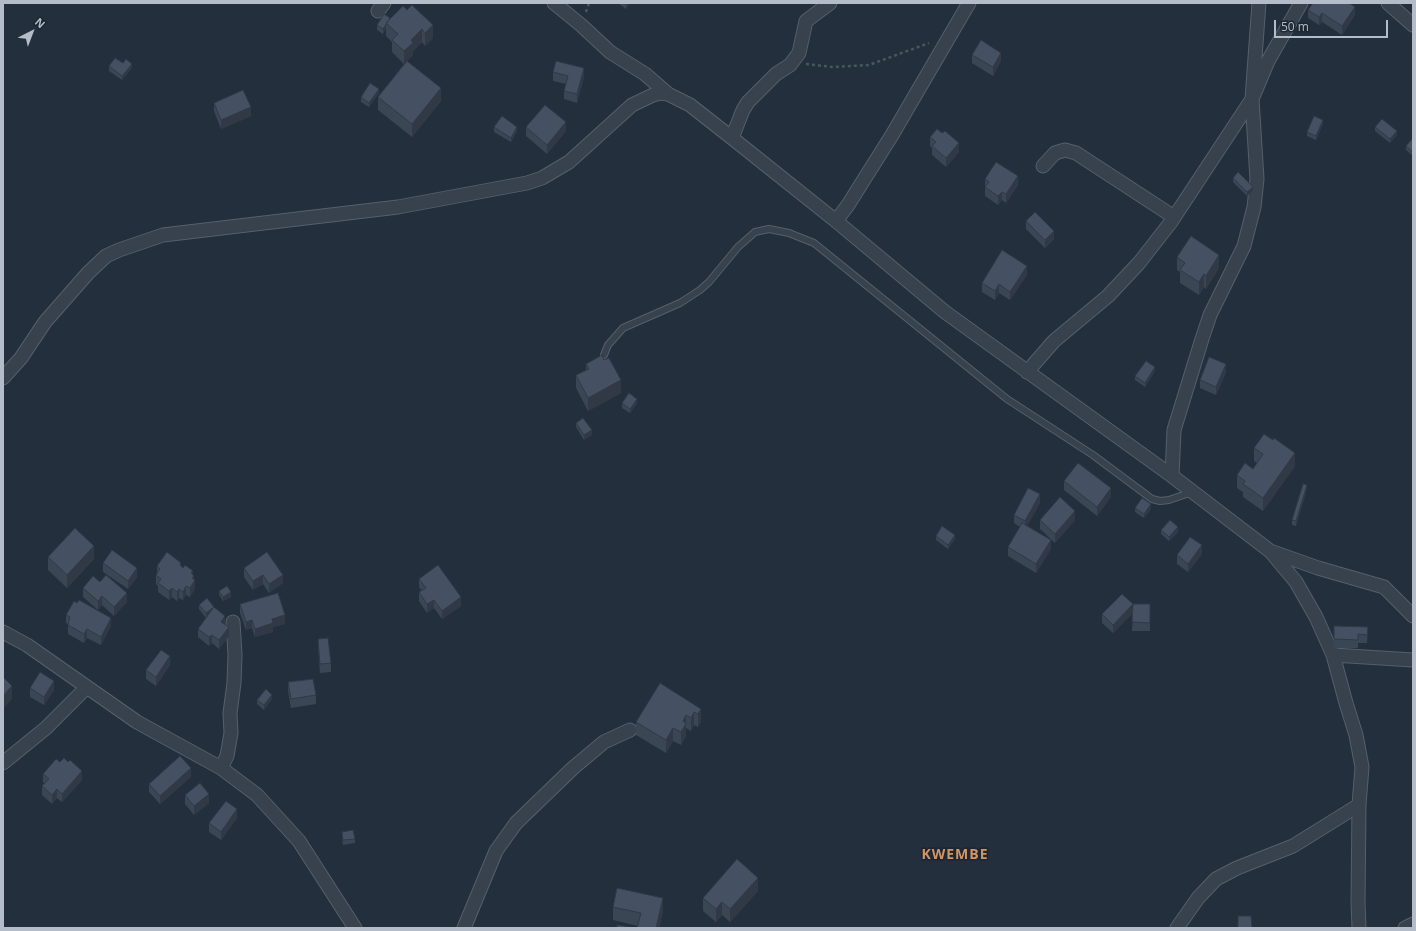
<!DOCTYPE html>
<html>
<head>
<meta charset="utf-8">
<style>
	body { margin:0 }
	#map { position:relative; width:1416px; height:931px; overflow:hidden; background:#242f3e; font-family:"Open Sans",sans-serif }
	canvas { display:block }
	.frame { position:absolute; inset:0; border:4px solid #b4bcc9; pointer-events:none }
	.north { position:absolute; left:12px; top:12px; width:40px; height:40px; -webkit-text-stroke:3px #1d2633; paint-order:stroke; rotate:42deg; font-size:11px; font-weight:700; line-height:16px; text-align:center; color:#b4bcc9 }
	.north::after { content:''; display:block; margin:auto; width:14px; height:18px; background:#b4bcc9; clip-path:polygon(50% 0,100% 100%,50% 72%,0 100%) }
	.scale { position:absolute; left:1274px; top:20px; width:114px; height:18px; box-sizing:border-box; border:2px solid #b4bcc9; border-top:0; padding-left:5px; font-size:12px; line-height:14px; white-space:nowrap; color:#b4bcc9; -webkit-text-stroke:3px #1d2633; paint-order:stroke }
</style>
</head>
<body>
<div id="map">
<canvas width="1416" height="931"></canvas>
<div class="frame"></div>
<div class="north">N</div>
<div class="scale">50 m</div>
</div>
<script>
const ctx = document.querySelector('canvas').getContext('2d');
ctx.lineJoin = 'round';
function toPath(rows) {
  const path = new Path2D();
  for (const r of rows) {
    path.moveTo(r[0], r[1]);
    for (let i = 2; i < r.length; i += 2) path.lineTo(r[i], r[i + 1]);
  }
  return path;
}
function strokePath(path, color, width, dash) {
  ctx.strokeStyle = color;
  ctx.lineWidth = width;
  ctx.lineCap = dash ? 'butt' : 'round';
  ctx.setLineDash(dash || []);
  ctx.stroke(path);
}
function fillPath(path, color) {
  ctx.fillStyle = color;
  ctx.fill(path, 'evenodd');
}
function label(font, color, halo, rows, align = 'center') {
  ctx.font = font + ' "Open Sans",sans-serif';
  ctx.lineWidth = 3.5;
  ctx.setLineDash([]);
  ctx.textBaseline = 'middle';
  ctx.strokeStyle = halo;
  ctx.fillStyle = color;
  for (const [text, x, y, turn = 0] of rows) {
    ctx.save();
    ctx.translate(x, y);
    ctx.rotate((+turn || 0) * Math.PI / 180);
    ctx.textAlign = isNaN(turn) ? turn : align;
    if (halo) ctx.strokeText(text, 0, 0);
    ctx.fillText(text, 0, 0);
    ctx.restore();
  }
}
const lane = toPath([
	[604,355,608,345,623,328,680,303,700,290,709,282,738,247,755,232,769,229,789,233,814,243,1007,399,1093,455,1152,499,1160,501,1169,500,1192,492]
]);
const street = toPath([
	[554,3,581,25,610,52,645,74,668,94],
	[1388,3,1413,25],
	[378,11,384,3],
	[732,138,743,110,748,102,776,74,790,65,799,53,806,21,830,3],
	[1043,166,1055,153,1065,150,1076,153,1174,217],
	[836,221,848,205,892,135,969,3],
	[1027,372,1054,341,1108,296,1139,263,1171,222,1252,99,1268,61,1301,3],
	[3,378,21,358,45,322,88,273,106,256,119,250,163,235,398,207,527,183,542,178,569,162,632,105,653,95,660,93,668,94,690,105,732,138,836,221,945,312,1172,476,1270,551,1318,568,1384,587,1413,616],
	[1172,476,1174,430,1202,339,1210,315,1244,246,1254,207,1257,179,1252,99,1259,3],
	[1271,552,1296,582,1316,617,1333,655,1346,703,1356,735,1362,767,1359,805,1358,902,1359,928],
	[3,632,27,645,137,722,221,768,257,795,299,841,355,928],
	[1333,655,1413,660],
	[3,763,46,728,87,687],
	[221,768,227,756,231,733,230,713,234,683,235,655,233,622],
	[464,928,496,851,516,823,573,768,604,742,630,730],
	[1177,928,1198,898,1216,879,1237,868,1293,846,1359,805],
	[1405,928,1413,924]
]);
strokePath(lane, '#565f6c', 8);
strokePath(street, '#565f6c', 15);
strokePath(toPath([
	[586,12,589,3],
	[806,64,833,67,869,65,929,43]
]), '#44595c', 2.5, [3, 3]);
strokePath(lane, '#38414e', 6);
strokePath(street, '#38414e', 13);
fillPath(toPath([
	[618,3,630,3,626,9],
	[403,6,433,38,425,46,422,42,413,51,413,55,407,61,441,101,412,137,378,110,378,97,404,64,392,52,392,42,386,36,386,28,383,34,377,30,377,25,390,19],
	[1308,10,1355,15,1342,35,1322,22,1319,25,1308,18],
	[972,55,1001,61,993,76,972,63],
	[123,63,132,68,122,80,109,71,109,66],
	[553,72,584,77,577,103,564,99,564,91,566,84,553,81],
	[379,93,369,107,361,102,361,97],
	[214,103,251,116,221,129,214,111],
	[1323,124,1316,140,1307,136,1307,132],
	[494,127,517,131,511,142,494,132],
	[526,127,566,131,547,154,526,136],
	[1375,127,1397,135,1390,143,1375,131],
	[930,137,959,152,946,167,932,155,932,148,930,146],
	[1413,138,1413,156,1406,150,1406,146],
	[1233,178,1253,191,1247,196,1233,182],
	[985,179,1018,185,1006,203,1002,200,998,205,985,196],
	[1026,221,1054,239,1045,248,1026,229],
	[1177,257,1219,268,1206,289,1204,287,1199,295,1180,283,1180,272,1177,270],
	[1027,275,1010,300,999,293,995,300,982,292,982,283],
	[586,364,621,393,588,411,576,388,576,375,586,370],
	[1155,371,1145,387,1135,380,1135,376],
	[1226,372,1216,395,1200,388,1200,380],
	[622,403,637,403,630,413,622,408],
	[576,423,592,435,584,440,576,427],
	[1254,448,1295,466,1263,511,1243,497,1243,492,1237,488,1237,475,1253,469,1257,463,1254,461],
	[1064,481,1111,497,1097,516,1064,490],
	[1307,489,1296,526,1292,525,1292,520],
	[1040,503,1027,526,1051,549,1036,573,1008,556,1008,547,1020,527,1014,523,1014,515],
	[1135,508,1151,509,1144,518,1135,512],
	[1040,520,1075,520,1055,543,1040,529],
	[1161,530,1178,532,1169,541,1161,534],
	[936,536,955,539,948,549,936,540],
	[1202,554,1188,572,1177,564,1177,555],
	[48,557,94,559,67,588,48,570],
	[103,563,137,577,128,589,103,572],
	[157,566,181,567,193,575,195,589,190,597,186,595,183,600,179,598,177,601,172,597,169,600,158,592,158,586,156,584,156,575,157,574],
	[244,568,283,583,269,593,263,584,253,590,244,577],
	[419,579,461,606,442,619,434,608,427,613,419,601,419,592,422,591,419,587],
	[83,588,127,602,114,616,102,605,98,610,83,597],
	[219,591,231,597,223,601,219,595],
	[240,604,285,624,273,627,273,632,255,637,252,628,246,630,240,613],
	[1133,604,1150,604,1150,631,1132,631,1133,613,1113,633,1102,623,1102,614],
	[199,605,214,608,225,625,229,636,219,649,212,643,209,646,198,637,198,629,206,618,199,609],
	[66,615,111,626,101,645,87,638,84,643,68,634,68,624,66,623],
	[1334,626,1368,627,1367,643,1358,643,1358,648,1334,648],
	[318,639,331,663,331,672,320,673,318,647],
	[170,665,156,686,146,679,146,670],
	[288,682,316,695,316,704,291,708,288,691],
	[30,688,54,690,44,705,30,697],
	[272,699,264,710,257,704,257,700],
	[701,709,701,722,698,727,694,725,691,731,686,728,686,736,681,745,673,741,666,753,636,735,636,722],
	[43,774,82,780,62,802,57,798,52,804,42,795,42,786,45,784,43,782],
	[191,777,160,804,149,792,149,784],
	[185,795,209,803,194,815,185,804],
	[237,818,221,840,209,832,209,823],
	[342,832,355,839,355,843,343,845,342,837],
	[758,891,730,922,722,915,716,922,703,911,703,898],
	[613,907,663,911,659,928,637,928,638,926,613,920]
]), '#3b4654');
fillPath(toPath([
	[627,3,630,3,626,9,626,4],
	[1355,7,1355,15,1342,35,1342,26],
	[1322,13,1322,22,1319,25,1319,17],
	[386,24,386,28,383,34,383,29],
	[433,25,433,38,425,46,425,33],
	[422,29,422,42,413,51,413,55,404,64,404,51,411,40],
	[1001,53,1001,61,993,76,993,67],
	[132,64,132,68,122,80,122,76],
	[584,68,584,77,577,103,577,94],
	[441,88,441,101,412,137,412,124],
	[379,89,379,93,369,107,369,103],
	[251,107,251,116,221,129,221,120],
	[1323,120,1323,124,1316,140,1316,136],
	[566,122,566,131,547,154,547,145],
	[517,127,517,131,511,142,511,138],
	[1397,131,1397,135,1390,143,1390,139],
	[959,143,959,152,946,167,946,158],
	[1018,176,1018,185,1006,203,1006,194],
	[1253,187,1253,191,1247,196,1247,192],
	[1002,192,1002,200,998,205,998,196],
	[1054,231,1054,239,1045,248,1045,240],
	[1219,255,1219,268,1206,289,1206,276],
	[1027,266,1027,275,1010,300,1010,292],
	[1204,274,1204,287,1199,295,1199,282],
	[999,284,999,293,995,300,995,291],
	[1226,364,1226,372,1216,395,1216,387],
	[1155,367,1155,371,1145,387,1145,383],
	[621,380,621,393,588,411,588,398],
	[637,399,637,403,630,413,630,409],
	[592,430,592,435,584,440,584,435],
	[1295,453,1295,466,1263,511,1263,498],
	[1307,485,1307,489,1296,526,1296,521],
	[1111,488,1111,497,1097,516,1097,507],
	[1040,494,1040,503,1025,530,1025,521],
	[1151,504,1151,509,1144,518,1144,514],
	[1075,511,1075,520,1055,543,1055,534],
	[1178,527,1178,532,1169,541,1169,537],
	[955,535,955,539,948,549,948,545],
	[1051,540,1051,549,1036,573,1036,564],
	[1202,545,1202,554,1188,572,1188,564],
	[94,546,94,559,67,588,67,575],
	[137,568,137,577,128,589,128,581],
	[193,571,193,578,194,576,194,582,195,580,195,589,190,597,190,588,191,573],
	[263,575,263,584,253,590,253,581],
	[283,575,283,583,269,593,269,584],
	[186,586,186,595,183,600,183,592],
	[172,588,172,597,169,600,169,591],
	[179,589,179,598,177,601,177,592],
	[231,592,231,597,223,601,223,597],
	[127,593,127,602,114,616,114,607],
	[102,596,102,605,98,610,98,601],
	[461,597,461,606,442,619,442,611],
	[434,600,434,608,427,613,427,604],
	[1133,604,1133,613,1113,633,1113,625],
	[214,607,214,611,206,618,206,613],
	[285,615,285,624,273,627,273,632,255,637,255,629,272,619],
	[225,616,225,625,221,622],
	[111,618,111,626,101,645,101,637],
	[252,620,252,628,246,630,246,622],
	[229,627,229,636,219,649,219,640],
	[87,629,87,638,84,643,84,634],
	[212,635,212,643,209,646,209,637],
	[170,656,170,665,156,686,156,677],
	[54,681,54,690,44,705,44,697],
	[12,686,12,699,3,709,3,696],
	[272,695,272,699,264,710,264,705],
	[701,709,701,722,698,727,698,714],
	[694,712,694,725,691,731,691,718],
	[686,715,686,736,681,745,681,732,683,721],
	[673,728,673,741,666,753,666,740],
	[191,768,191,777,160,804,160,796],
	[82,771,82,780,62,802,62,794],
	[57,789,57,798,52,804,52,795],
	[209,794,209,803,194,815,194,806],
	[237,809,237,818,221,840,221,832],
	[758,878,758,891,730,922,730,909],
	[663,898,663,911,659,928,656,928],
	[722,902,722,915,716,922,716,909]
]), '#303945');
const building = toPath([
	[1313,3,1349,3,1355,7,1342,26,1322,13,1319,17,1308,10,1313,3],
	[412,5,433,25,425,33,422,29,411,40,413,43,404,51,392,40,398,34,386,23,403,6,407,10,412,5],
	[384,14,390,18,383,29,377,25,384,14],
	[981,40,1001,53,993,67,972,55,981,40],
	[115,58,123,63,126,59,132,64,122,76,109,66,115,58],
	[407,61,441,88,412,124,378,97,407,61],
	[556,61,584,68,577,94,564,91,568,76,553,72,556,61],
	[370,83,379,89,369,103,361,97,370,83],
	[243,90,251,107,221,120,214,103,243,90],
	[545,105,566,122,547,145,526,127,545,105],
	[502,116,517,127,511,138,494,127,502,116],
	[1314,116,1323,120,1316,136,1307,132,1314,116],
	[1382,119,1397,131,1390,139,1375,127,1382,119],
	[937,129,942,133,945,131,959,143,946,158,932,146,936,142,930,137,937,129],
	[1413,138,1413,152,1406,146,1413,138],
	[996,162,1018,176,1006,194,1002,192,998,196,985,187,989,182,985,179,996,162],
	[1238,172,1253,187,1247,192,1233,178,1238,172],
	[1035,212,1054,231,1045,240,1026,221,1035,212],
	[1191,236,1219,255,1206,276,1204,274,1199,282,1180,270,1185,263,1177,257,1191,236],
	[1002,250,1027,266,1010,292,999,284,995,291,982,283,1002,250],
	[602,355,604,360,609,358,621,380,588,398,576,375,589,369,586,364,602,355],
	[1209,357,1226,364,1216,387,1200,380,1209,357],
	[1146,361,1155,367,1145,383,1135,376,1146,361],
	[629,393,637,399,630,409,622,403,629,393],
	[583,418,592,430,584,435,576,423,583,418],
	[1264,434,1273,440,1274,438,1295,453,1263,498,1243,484,1245,481,1237,475,1245,463,1253,469,1263,454,1254,448,1264,434],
	[1078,463,1111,488,1097,507,1064,481,1078,463],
	[1303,484,1307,485,1296,521,1292,520,1303,484],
	[1028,488,1040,494,1025,521,1014,515,1028,488],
	[1060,497,1075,511,1055,534,1040,520,1060,497],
	[1142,498,1151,504,1144,514,1135,508,1142,498],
	[1170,520,1178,527,1169,537,1161,530,1170,520],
	[1022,523,1051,540,1036,564,1008,547,1022,523],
	[942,526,955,535,948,545,936,536,942,526],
	[75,528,94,546,67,575,48,557,75,528],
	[1190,537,1202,545,1188,564,1177,555,1190,537],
	[112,550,137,568,128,581,103,563,112,550],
	[167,552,181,563,180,565,183,568,185,565,193,571,191,573,194,576,192,578,195,580,190,588,186,586,183,592,179,589,177,592,172,588,169,591,158,583,161,579,156,575,160,569,157,566,167,552],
	[267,552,283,575,269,584,263,575,253,581,244,568,267,552],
	[438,565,461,597,442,611,434,600,427,604,419,592,426,588,419,579,438,565],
	[106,575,127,593,114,607,102,596,98,601,83,588,93,576,100,582,106,575],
	[227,586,231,592,223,597,219,591,227,586],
	[278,593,285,615,272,619,273,623,255,629,252,620,246,622,240,604,278,593],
	[1122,594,1133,604,1113,625,1102,614,1122,594],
	[207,598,214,607,206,613,199,605,207,598],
	[79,600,111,618,101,637,87,629,84,634,68,625,70,617,66,615,74,601,77,603,79,600],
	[1133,604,1150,604,1150,623,1132,622,1133,604],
	[214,607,225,616,221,622,229,627,219,640,212,635,209,637,198,629,214,607],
	[1334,626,1368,627,1367,635,1358,634,1358,640,1334,639,1334,626],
	[328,638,331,663,320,664,318,639,328,638],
	[161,650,170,656,156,677,146,670,161,650],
	[40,672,54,681,44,697,30,688,40,672],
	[3,677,12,686,3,696,3,677],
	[313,679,316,695,291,699,288,682,313,679],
	[660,683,701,709,698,714,694,712,691,718,686,715,683,721,686,724,681,732,673,728,666,740,636,722,660,683],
	[266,689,272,695,264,705,257,700,266,689],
	[180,756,191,768,160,796,149,784,180,756],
	[64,758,68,762,70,760,82,771,62,794,57,789,52,795,42,786,49,779,43,774,56,759,60,762,64,758],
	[200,783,209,794,194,806,185,795,200,783],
	[226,801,237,809,221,832,209,823,226,801],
	[353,830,355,839,343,840,342,832,353,830],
	[737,859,758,878,730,909,722,902,716,909,703,898,737,859],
	[617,888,663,898,656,928,637,928,641,913,613,907,617,888],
	[1238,916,1251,916,1252,928,1238,928,1238,916],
	[617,925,629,927,629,928,617,928,617,925]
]);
fillPath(building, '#455162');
strokePath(building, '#303945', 1);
ctx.letterSpacing = '1px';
label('bold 14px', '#d59563', '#1d2633', [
	["KWEMBE",955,855]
]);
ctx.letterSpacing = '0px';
</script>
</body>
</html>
